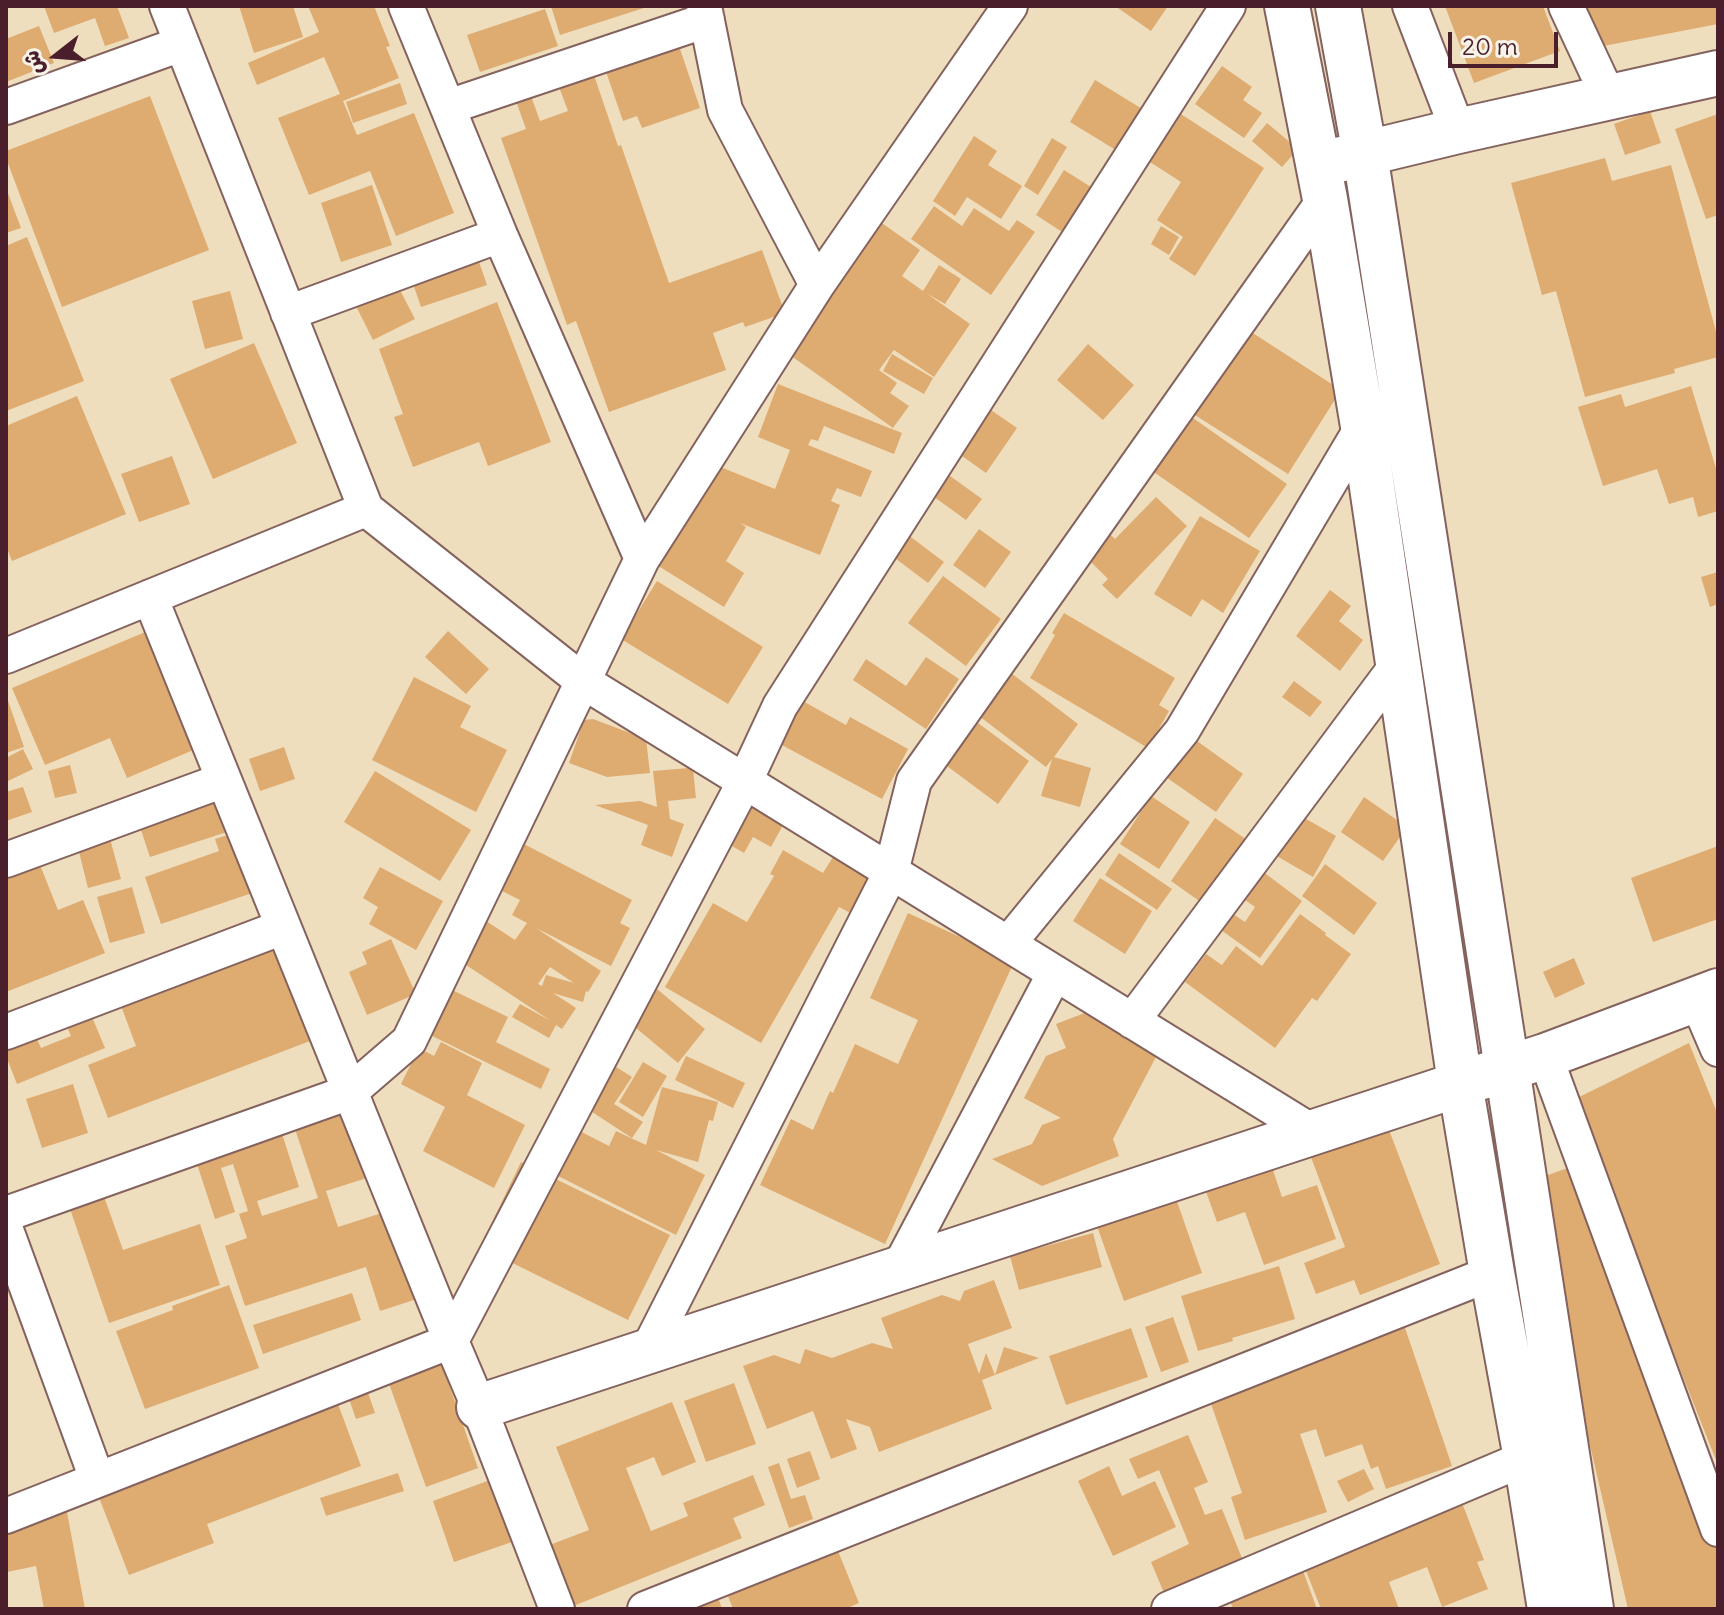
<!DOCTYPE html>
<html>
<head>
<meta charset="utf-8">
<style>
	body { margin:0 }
	#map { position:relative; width:1724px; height:1615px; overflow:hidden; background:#efdebe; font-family:Delius,"Playpen Sans Arabic",sans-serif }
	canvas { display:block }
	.frame { position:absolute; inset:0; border:8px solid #4a1f2b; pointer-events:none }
	.north { position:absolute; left:16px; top:16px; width:80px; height:80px; -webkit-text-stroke:6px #f7f3e8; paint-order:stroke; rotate:253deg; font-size:22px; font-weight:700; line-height:32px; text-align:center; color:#4a1f2b }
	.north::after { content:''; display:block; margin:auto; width:28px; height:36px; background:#4a1f2b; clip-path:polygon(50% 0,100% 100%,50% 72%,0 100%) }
	.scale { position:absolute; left:1448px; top:32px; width:110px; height:36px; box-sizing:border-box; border:4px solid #4a1f2b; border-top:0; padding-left:10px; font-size:24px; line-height:28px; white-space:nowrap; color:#4a1f2b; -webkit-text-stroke:6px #f7f3e8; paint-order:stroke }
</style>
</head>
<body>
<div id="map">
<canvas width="1724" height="1615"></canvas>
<div class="frame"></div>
<div class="north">ش</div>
<div class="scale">20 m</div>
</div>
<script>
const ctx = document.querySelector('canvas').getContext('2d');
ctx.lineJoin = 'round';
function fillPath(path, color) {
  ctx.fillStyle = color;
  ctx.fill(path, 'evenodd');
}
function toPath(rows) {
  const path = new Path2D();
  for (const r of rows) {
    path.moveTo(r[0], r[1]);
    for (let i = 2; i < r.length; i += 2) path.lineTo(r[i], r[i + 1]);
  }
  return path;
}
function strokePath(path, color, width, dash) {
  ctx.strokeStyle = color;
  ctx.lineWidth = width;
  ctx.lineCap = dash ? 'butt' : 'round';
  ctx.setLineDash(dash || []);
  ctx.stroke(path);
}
fillPath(toPath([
	[44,6,117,6,129,38,105,46,95,18,54,33],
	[239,6,293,6,303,37,254,53],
	[308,6,374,6,390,46,386,47,399,78,343,101,357,135,414,113,454,213,396,236,370,171,309,195,278,118,340,94,324,57,257,85,248,63,319,32],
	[551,6,646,6,647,7,560,35],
	[1115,6,1168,6,1151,31],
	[1445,6,1543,6,1560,51,1474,83],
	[1585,6,1718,6,1718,24,1593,48],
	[545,9,558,46,480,72,467,35],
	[39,26,54,63,6,82,6,39],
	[676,37,700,108,642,128,637,116,623,121,603,63],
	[1222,66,1252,87,1243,100,1262,113,1244,138,1195,104],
	[594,75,618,146,621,145,669,283,762,250,785,313,745,327,743,322,713,333,726,370,609,412,576,321,567,325,501,138,526,129,516,101,531,96,540,121,568,111,559,87],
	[1095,80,1144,110,1119,152,1070,122],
	[400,83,407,104,353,123,346,102],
	[150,96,209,250,62,307,6,158,6,151],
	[1167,105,1264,168,1195,276,1169,259,1183,237,1157,220,1181,182,1136,153],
	[1650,111,1661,143,1625,155,1614,124],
	[1718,114,1718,215,1706,219,1675,129],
	[1267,123,1298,149,1282,167,1252,141],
	[974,136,997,151,988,165,1022,186,1001,219,967,197,955,216,933,201],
	[1052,138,1067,147,1038,195,1024,186],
	[1605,158,1612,181,1671,165,1718,339,1718,357,1674,369,1675,373,1585,397,1556,291,1542,295,1511,183],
	[1064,170,1099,192,1070,237,1036,215],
	[372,185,392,245,341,262,321,203],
	[6,188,21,228,6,233],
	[934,206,962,226,974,208,1009,231,1017,220,1035,232,991,295,911,239],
	[879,221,920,250,902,276,923,291,939,265,961,279,945,304,926,293,970,324,934,377,894,350,879,370,897,383,890,393,909,406,893,428,787,353],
	[1161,226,1179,237,1169,255,1151,244],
	[468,230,487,285,421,307,402,252],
	[27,237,84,381,6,411,6,246],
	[389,269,415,319,373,340,348,290],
	[230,291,243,339,205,349,192,301],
	[497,302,551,442,488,466,479,442,413,467,394,417,403,414,379,349],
	[1245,328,1341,390,1288,474,1187,410],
	[254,343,297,443,213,479,170,379],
	[1088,344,1134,385,1103,420,1057,380],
	[892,354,933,378,924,394,883,371],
	[778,384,902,433,894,454,824,426,818,441,811,439,808,445,872,471,861,497,837,488,831,501,840,505,820,555,740,523,746,527,726,561,744,573,724,607,649,560,713,464,775,489,790,450,758,437],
	[1691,386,1718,475,1718,511,1698,517,1693,497,1669,504,1657,469,1603,486,1578,407,1621,394,1625,407],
	[77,396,126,514,12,561,6,546,6,426],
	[975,399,1017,428,986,473,945,444],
	[1183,411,1287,484,1249,538,1145,466],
	[172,456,190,504,139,522,121,474],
	[928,460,982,499,966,520,912,481],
	[1156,497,1187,526,1117,599,1102,585,1108,579,1081,552,1104,528,1115,539],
	[1200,516,1260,551,1223,613,1202,599,1191,617,1154,594],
	[891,522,944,562,928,583,875,543],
	[979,529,1011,552,985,588,953,565],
	[1718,572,1718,604,1710,607,1701,577],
	[943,576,1001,619,966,666,908,623],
	[657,581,763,647,728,704,621,639],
	[1330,590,1351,606,1339,621,1363,640,1340,671,1296,636],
	[1064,613,1175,678,1159,705,1169,711,1148,748,1030,678,1055,635,1052,633],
	[150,630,203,746,127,778,110,738,45,765,12,688],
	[448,631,489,669,466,694,425,657],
	[926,657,959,679,926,729,853,680,866,659,906,686],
	[1011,673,1078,724,1054,757,1091,768,1080,807,1041,796,1052,759,1046,767,979,716],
	[414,677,471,706,460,727,507,750,476,812,372,760],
	[1294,681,1322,702,1310,717,1282,697],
	[781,689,846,725,850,717,908,749,882,799,780,744],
	[6,695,24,747,6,753],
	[593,719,646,739,650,773,607,777,569,763,584,720],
	[978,723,1029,761,998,804,947,766],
	[1190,736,1243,774,1216,812,1163,775],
	[284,747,295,779,260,791,249,759],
	[23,749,33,769,6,782,6,758],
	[70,765,77,793,55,798,48,771],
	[689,768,693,769,696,798,668,801,670,819,684,824,672,857,641,845,648,825,595,805,640,801,657,807,653,771],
	[375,771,471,830,440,881,344,822],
	[208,774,227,832,150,857,131,800],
	[23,787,32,812,6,821,6,792],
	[747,790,789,814,771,847,753,837,744,853,720,839],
	[1151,796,1190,822,1159,869,1120,844],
	[1364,797,1407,827,1383,861,1341,832],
	[1292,811,1336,836,1313,877,1268,851],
	[1215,818,1256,846,1212,910,1171,881],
	[107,828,121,879,88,888,75,836],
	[234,833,255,892,161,924,145,877,219,851,215,839],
	[520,842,632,900,620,923,630,928,611,966,536,928,601,971,588,992,586,991,583,1002,553,993,576,1008,562,1029,556,1025,549,1038,512,1017,520,1004,551,1021,460,961,486,921,515,940,527,923,512,915,520,900,496,888],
	[550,967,574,983,546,975,542,986,538,984],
	[1718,846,1718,919,1653,942,1631,878],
	[783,850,823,873,836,852,878,877,856,916,839,907,761,1043,665,987,713,903,747,922,774,876,770,874],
	[1119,853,1172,889,1157,910,1105,875],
	[36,855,58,910,83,900,105,953,6,992,6,866],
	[1325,864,1377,903,1354,935,1302,896],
	[1254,865,1302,901,1260,958,1221,930,1233,914,1245,922,1255,907,1234,892],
	[380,867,443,901,416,950,369,924,378,907,363,898],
	[1100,878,1152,911,1125,954,1073,921],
	[132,887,145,933,110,943,97,897],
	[908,913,1014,962,885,1244,760,1185,791,1119,813,1130,830,1091,833,1093,855,1044,898,1064,918,1020,870,998],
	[1300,914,1326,933,1325,935,1351,954,1317,1001,1312,998,1275,1048,1185,982,1206,954,1222,965,1236,946,1262,966],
	[266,926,310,1041,108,1118,88,1065,136,1046,114,987],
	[391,939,416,994,367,1015,349,972,367,964,362,952],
	[1574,958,1585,984,1555,998,1543,972],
	[651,984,705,1029,678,1063,624,1018],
	[450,989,508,1017,496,1042,550,1069,541,1089,428,1034],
	[82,993,105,1048,17,1084,6,1056,6,1039,32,1028,41,1048,71,1036,57,1004],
	[1095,1009,1158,1053,1113,1139,1119,1156,1042,1186,992,1159,1032,1144,1042,1125,1061,1118,1024,1098,1046,1056,1066,1048,1056,1024],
	[441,1042,482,1063,467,1095,525,1125,494,1188,423,1151,445,1107,401,1084,419,1048,434,1056],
	[1689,1043,1718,1115,1718,1465,1573,1100],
	[686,1056,745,1083,733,1108,675,1080],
	[643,1062,667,1076,643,1117,619,1102],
	[613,1065,632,1077,614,1104,643,1122,632,1138,586,1108],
	[343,1083,373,1176,326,1191,338,1227,388,1211,417,1299,380,1311,366,1267,245,1306,225,1246,247,1238,239,1214,248,1211,233,1164,221,1168,235,1212,215,1219,192,1149,278,1121,299,1187,257,1201,262,1216,318,1198,286,1102],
	[73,1084,88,1133,42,1148,26,1099],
	[662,1087,718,1102,713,1121,709,1120,698,1162,656,1150,705,1175,676,1235,538,1166,560,1121,609,1146,616,1131,646,1145],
	[1386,1122,1440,1264,1360,1295,1354,1280,1316,1294,1304,1263,1345,1247,1309,1152],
	[521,1162,670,1235,628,1320,480,1247],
	[1230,1164,1237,1183,1273,1170,1282,1197,1317,1185,1336,1239,1264,1265,1245,1212,1217,1222,1200,1175],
	[1573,1166,1718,1551,1718,1609,1628,1609,1529,1182],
	[101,1188,123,1250,200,1224,220,1285,109,1323,67,1200],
	[1173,1190,1202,1273,1124,1301,1094,1218],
	[1093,1233,1102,1267,1019,1290,1010,1256],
	[1279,1266,1295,1319,1232,1338,1233,1341,1198,1351,1181,1296],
	[994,1280,1012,1328,968,1344,979,1374,986,1353,995,1375,1004,1347,1039,1358,982,1380,992,1409,879,1452,870,1427,846,1419,857,1449,831,1459,813,1411,767,1429,743,1366,774,1355,800,1364,805,1349,832,1358,872,1343,893,1349,881,1318,942,1295,960,1301,964,1291],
	[229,1285,259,1368,145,1409,116,1331,173,1310,172,1306],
	[352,1293,361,1320,263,1354,253,1325],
	[1173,1317,1189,1362,1161,1372,1145,1327],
	[1403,1322,1452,1466,1386,1489,1378,1466,1371,1469,1362,1444,1325,1457,1316,1429,1300,1434,1327,1512,1245,1540,1231,1497,1242,1493,1208,1395],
	[1131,1328,1148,1377,1066,1405,1049,1356],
	[440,1359,478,1468,426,1487,387,1378],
	[734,1383,756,1444,706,1462,684,1401],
	[367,1390,375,1413,356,1419,348,1396],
	[335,1396,361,1466,207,1524,214,1543,129,1575,93,1482],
	[672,1402,696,1462,662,1476,654,1457,626,1468,651,1531,688,1516,683,1503,753,1475,765,1505,733,1518,742,1538,571,1607,547,1546,589,1530,556,1447],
	[1188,1435,1208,1482,1194,1488,1205,1515,1222,1509,1246,1568,1167,1600,1151,1562,1189,1544,1159,1470,1138,1479,1129,1459],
	[810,1451,820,1479,797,1488,787,1459],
	[779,1463,791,1499,805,1495,813,1519,789,1528,768,1467],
	[1109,1466,1122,1496,1155,1481,1176,1527,1113,1556,1078,1481],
	[1364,1469,1374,1489,1348,1502,1337,1481],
	[398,1473,404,1491,326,1516,320,1498],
	[490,1480,512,1542,454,1562,433,1501],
	[1459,1495,1484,1560,1477,1562,1488,1589,1442,1607,1427,1567,1389,1582,1399,1609,1321,1609,1302,1561],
	[67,1512,85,1609,44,1609,36,1566,7,1572,6,1524],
	[838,1551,859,1603,845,1609,733,1609,728,1596],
	[1302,1568,1317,1609,1233,1609,1228,1595],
	[718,1597,722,1609,693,1609,692,1606]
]), '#deab70');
const minor = toPath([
	[406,6,500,235,642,559],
	[704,6,725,110,817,285],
	[1410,6,1458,131],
	[1566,6,1609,98],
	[6,107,181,44],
	[448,107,707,20],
	[288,313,500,235],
	[366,509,584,682,1314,1133],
	[150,597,451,1341,745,781,780,706,1228,6],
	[6,656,366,509,167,6],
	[6,860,224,780],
	[1008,944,1182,731,1363,426],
	[1697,1000,1718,1049],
	[1132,1021,1398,664],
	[6,1032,283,927],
	[1545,1056,1718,1529],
	[6,1214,350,1092,409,1041,642,559,817,285,1010,6],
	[6,1230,97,1479],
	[898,1270,1055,973],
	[647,1352,891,872,914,781,1325,199],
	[6,1516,451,1341,479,1407,557,1609],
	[645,1609,1492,1273],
	[1169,1609,1526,1458]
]);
const tertiary = toPath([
	[1287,6,1325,199,1363,426,1460,1083,1492,1273,1526,1458,1550,1609],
	[1338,6,1365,154,1591,1609],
	[1338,160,1458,131,1718,73],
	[479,1407,1545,1056,1718,991]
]);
strokePath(minor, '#84625e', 38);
strokePath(tertiary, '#84625e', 48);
strokePath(minor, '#fff', 34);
strokePath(tertiary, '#fff', 44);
</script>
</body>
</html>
